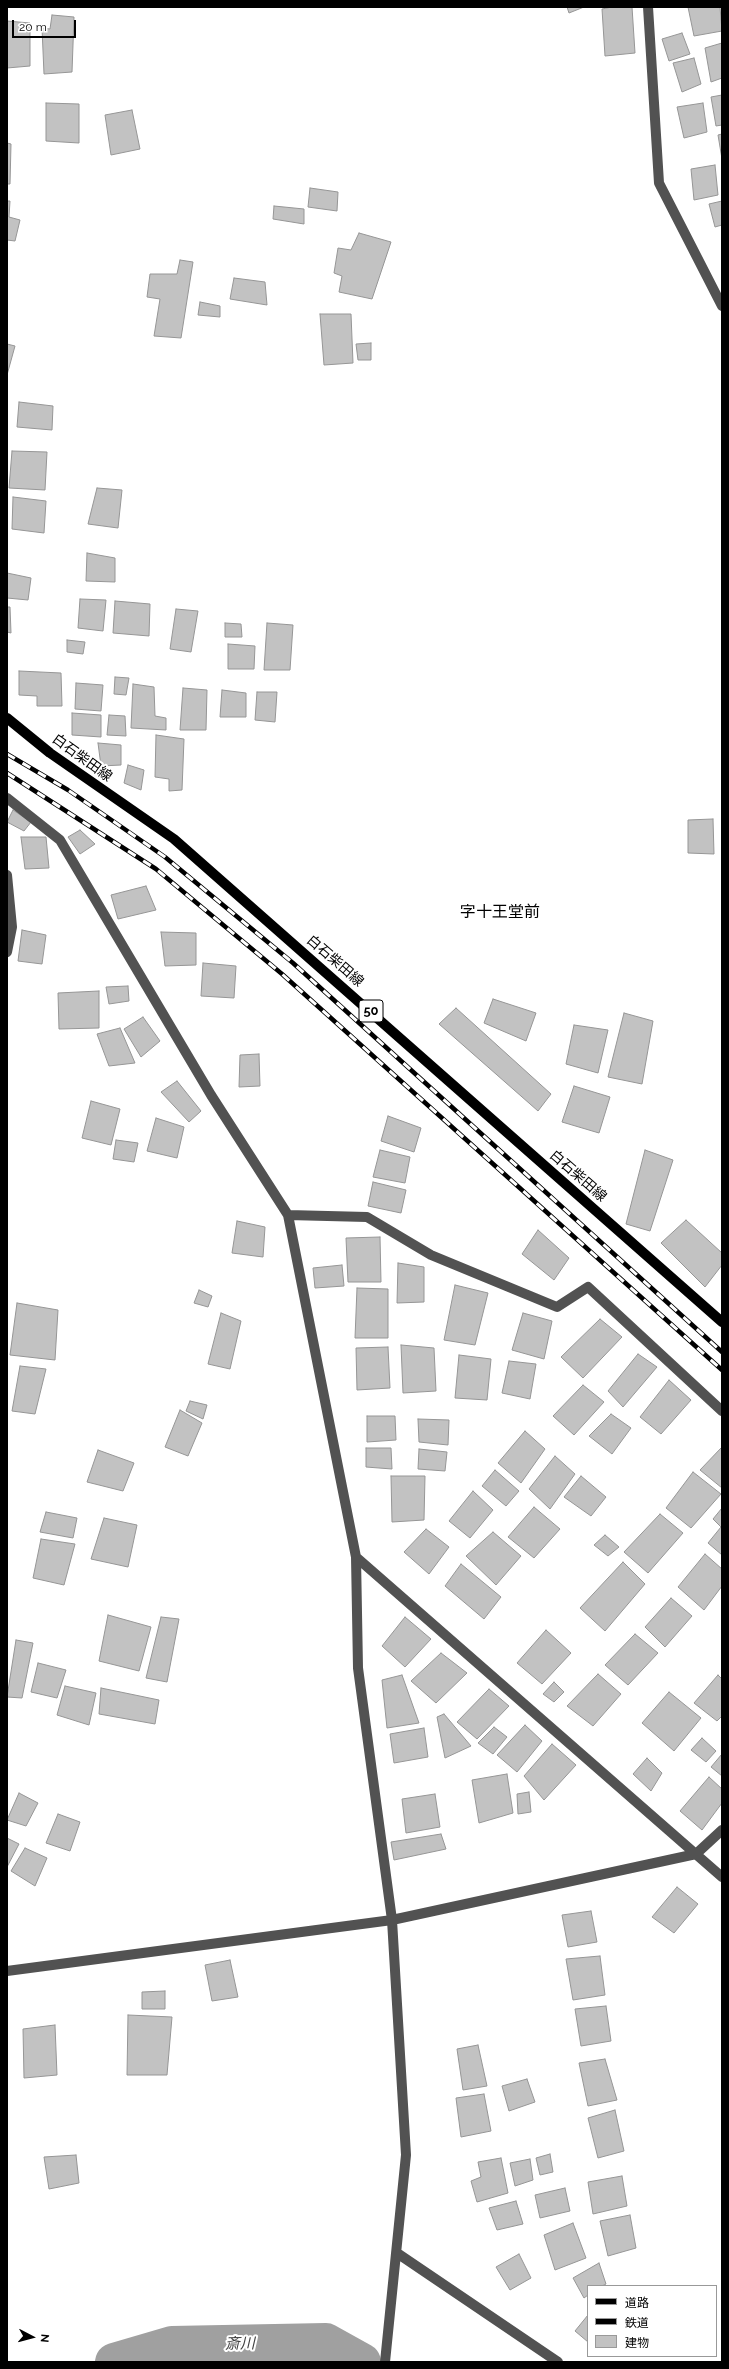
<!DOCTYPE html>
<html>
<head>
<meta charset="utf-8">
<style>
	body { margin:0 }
	#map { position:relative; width:729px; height:2369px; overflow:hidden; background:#fff; font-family:Raleway,"Noto Sans JP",sans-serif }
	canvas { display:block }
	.frame { position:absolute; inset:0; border:8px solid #000; pointer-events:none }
	.legend { position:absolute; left:587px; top:2285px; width:130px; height:72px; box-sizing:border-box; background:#fff; border:1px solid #999; margin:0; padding:5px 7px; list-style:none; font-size:12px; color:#000 }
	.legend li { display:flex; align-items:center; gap:8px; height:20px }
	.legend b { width:20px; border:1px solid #999 }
	.north { position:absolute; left:12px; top:2317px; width:40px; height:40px; -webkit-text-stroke:3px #fff; paint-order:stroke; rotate:96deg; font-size:11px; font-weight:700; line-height:16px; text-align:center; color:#000 }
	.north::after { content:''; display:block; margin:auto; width:14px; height:18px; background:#000; clip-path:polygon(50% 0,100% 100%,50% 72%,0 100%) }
	.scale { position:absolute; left:12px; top:20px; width:64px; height:18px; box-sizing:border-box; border:2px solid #000; border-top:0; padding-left:5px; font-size:12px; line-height:14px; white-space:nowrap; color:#000; -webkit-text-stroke:3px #fff; paint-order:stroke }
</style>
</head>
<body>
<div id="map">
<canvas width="729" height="2369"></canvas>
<div class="frame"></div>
<ul class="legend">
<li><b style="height:5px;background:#000"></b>道路</li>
<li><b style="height:5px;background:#000"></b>鉄道</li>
<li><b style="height:11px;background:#c2c2c2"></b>建物</li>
</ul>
<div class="north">N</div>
<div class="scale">20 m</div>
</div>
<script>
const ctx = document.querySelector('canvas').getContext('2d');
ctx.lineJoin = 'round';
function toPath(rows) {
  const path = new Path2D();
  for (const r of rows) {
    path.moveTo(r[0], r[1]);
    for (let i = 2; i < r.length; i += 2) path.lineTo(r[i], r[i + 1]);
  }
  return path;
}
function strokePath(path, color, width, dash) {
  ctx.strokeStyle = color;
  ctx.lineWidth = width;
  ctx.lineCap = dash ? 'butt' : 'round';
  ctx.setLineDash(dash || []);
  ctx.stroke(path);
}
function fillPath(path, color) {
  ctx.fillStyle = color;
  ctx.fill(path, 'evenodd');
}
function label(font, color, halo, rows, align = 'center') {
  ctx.font = font + ' Raleway,"Noto Sans JP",sans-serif';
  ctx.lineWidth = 4;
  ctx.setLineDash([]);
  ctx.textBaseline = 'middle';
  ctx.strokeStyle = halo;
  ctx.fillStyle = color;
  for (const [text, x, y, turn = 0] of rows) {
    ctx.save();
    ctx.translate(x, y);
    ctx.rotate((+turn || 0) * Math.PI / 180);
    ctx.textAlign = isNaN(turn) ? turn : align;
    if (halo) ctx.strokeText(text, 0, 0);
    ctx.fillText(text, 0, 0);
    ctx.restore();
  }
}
strokePath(toPath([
	[114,2362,172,2345,326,2342,362,2362]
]), '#a0a0a0', 38);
const building = toPath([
	[567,7,584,7,569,13,567,7],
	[612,7,632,7,635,53,605,56,602,9,612,7],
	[688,7,720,7,722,31,694,36,688,7],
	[52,15,74,17,72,72,44,74,42,28,50,29,52,15],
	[7,21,30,23,30,66,7,68,7,21],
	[682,33,690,54,669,61,662,39,682,33],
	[722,43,722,78,711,82,705,48,722,43],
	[694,58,701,84,682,92,673,63,694,58],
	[722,95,722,125,716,126,711,97,722,95],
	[46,103,79,104,79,143,46,141,46,103],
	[703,103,707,132,684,138,677,107,703,103],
	[132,110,140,149,111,155,105,115,132,110],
	[722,134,722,159,718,135,722,134],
	[7,143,11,144,10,184,7,184,7,143],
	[715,165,718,195,694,200,691,169,715,165],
	[310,188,338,192,337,211,308,207,310,188],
	[7,201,10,201,9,217,20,220,15,241,7,240,7,201],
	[722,201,722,225,715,227,709,204,722,201],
	[274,206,304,209,304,224,273,219,274,206],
	[359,233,391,242,372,299,339,292,342,276,334,273,338,248,351,250,359,233],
	[180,260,193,262,181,338,154,336,160,299,147,297,150,274,177,274,180,260],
	[234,278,265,282,267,305,230,299,234,278],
	[200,302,220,306,220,317,198,315,200,302],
	[320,314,351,314,353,363,324,365,320,314],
	[371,343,371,360,358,360,356,344,371,343],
	[7,344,15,346,7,375,7,344],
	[19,402,53,406,52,430,17,427,19,402],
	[12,451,47,452,45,490,9,488,12,451],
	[97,488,122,490,118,528,88,524,97,488],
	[13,497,46,501,44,533,12,529,13,497],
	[87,553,115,558,115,582,86,581,87,553],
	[7,573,31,578,28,600,7,598,7,573],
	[80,599,106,600,103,631,78,628,80,599],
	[115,601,150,604,149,636,113,633,115,601],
	[7,607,10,607,11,633,7,632,7,607],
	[176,609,198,611,191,652,170,649,176,609],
	[225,623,241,624,242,637,225,637,225,623],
	[267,623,293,625,290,670,264,670,267,623],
	[67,640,85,642,83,654,67,652,67,640],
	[228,644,255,646,254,669,228,669,228,644],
	[19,671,61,673,62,706,37,706,37,696,19,695,19,671],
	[115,677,129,678,126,695,114,694,115,677],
	[76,683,103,685,101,711,75,709,76,683],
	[133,684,154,687,155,716,166,718,166,730,131,728,133,684],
	[183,688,207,690,206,730,180,730,183,688],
	[222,690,246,693,246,717,220,717,222,690],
	[257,692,277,692,275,722,255,720,257,692],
	[72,713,101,715,101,737,72,735,72,713],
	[109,715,125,716,126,736,107,735,109,715],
	[156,735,184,739,182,790,169,791,169,779,155,777,156,735],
	[98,743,121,745,121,765,101,766,98,743],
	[128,765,144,770,141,790,124,783,128,765],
	[13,810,31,822,24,831,7,822,13,810],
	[713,819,714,854,688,853,688,820,713,819],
	[80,830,95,844,80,854,68,837,80,830],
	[21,837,46,837,49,868,25,869,21,837],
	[146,886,156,910,118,919,111,895,146,886],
	[22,930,46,935,42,964,18,961,22,930],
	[161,932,196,933,196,965,165,966,161,932],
	[203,963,236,966,234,998,201,996,203,963],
	[128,986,129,1001,109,1004,106,987,128,986],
	[99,991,99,1028,59,1029,58,993,99,991],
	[493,999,536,1013,526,1041,484,1023,493,999],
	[456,1008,551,1094,538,1111,439,1024,456,1008],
	[624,1013,653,1021,642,1084,608,1077,624,1013],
	[143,1017,160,1041,141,1057,124,1029,143,1017],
	[574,1025,608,1030,598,1073,566,1064,574,1025],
	[120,1028,135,1063,109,1066,97,1034,120,1028],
	[259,1054,260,1086,239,1087,240,1055,259,1054],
	[177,1081,201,1111,189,1122,161,1092,177,1081],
	[574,1086,610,1097,599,1133,562,1122,574,1086],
	[91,1101,120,1109,111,1145,82,1138,91,1101],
	[388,1116,421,1128,414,1152,381,1141,388,1116],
	[156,1118,184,1127,177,1158,147,1151,156,1118],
	[116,1140,138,1143,134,1162,113,1159,116,1140],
	[380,1150,410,1157,405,1183,373,1177,380,1150],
	[645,1150,673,1160,650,1231,626,1224,645,1150],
	[373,1182,406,1190,401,1213,368,1206,373,1182],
	[686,1220,722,1253,722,1265,705,1287,661,1243,686,1220],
	[237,1221,265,1227,263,1257,232,1253,237,1221],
	[538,1230,569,1258,554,1280,522,1254,538,1230],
	[380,1237,381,1282,348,1282,346,1238,380,1237],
	[398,1263,424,1267,424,1302,397,1303,398,1263],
	[342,1265,344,1286,315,1288,313,1268,342,1265],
	[455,1285,488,1293,475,1345,444,1340,455,1285],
	[357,1288,388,1289,388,1338,355,1338,357,1288],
	[199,1290,212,1296,208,1307,194,1303,199,1290],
	[17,1303,58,1310,55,1360,10,1355,17,1303],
	[221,1313,241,1321,230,1369,208,1364,221,1313],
	[523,1313,552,1321,544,1359,512,1350,523,1313],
	[600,1319,622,1337,583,1378,561,1357,600,1319],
	[401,1345,434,1348,436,1391,403,1393,401,1345],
	[388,1347,390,1388,357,1390,356,1348,388,1347],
	[638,1354,657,1367,623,1407,608,1391,638,1354],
	[459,1355,491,1359,487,1400,455,1398,459,1355],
	[509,1361,536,1364,530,1399,502,1393,509,1361],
	[20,1366,46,1369,35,1414,12,1411,20,1366],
	[669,1380,691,1400,661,1434,640,1417,669,1380],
	[583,1385,604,1402,574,1435,553,1416,583,1385],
	[190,1401,207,1405,203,1419,186,1411,190,1401],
	[180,1410,202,1423,188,1456,165,1447,180,1410],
	[611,1414,631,1428,612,1454,589,1436,611,1414],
	[367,1416,395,1416,396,1440,367,1442,367,1416],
	[418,1419,449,1420,448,1445,419,1442,418,1419],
	[525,1431,545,1449,521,1483,498,1463,525,1431],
	[722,1447,722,1488,700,1470,722,1447],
	[366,1448,391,1448,392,1469,366,1467,366,1448],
	[419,1449,447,1452,445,1471,418,1469,419,1449],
	[98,1450,134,1463,123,1491,87,1482,98,1450],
	[555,1456,575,1474,550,1509,529,1489,555,1456],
	[495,1470,519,1491,506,1506,482,1486,495,1470],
	[693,1472,721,1494,691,1528,666,1508,693,1472],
	[391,1476,425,1476,424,1520,392,1522,391,1476],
	[581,1476,606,1497,591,1516,564,1497,581,1476],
	[473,1491,493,1510,470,1538,449,1521,473,1491],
	[534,1507,560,1529,534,1558,508,1537,534,1507],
	[722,1508,722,1555,708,1543,721,1527,713,1519,722,1508],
	[46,1512,77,1518,73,1538,40,1532,46,1512],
	[660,1514,683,1533,648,1573,624,1552,660,1514],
	[104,1518,137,1525,128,1567,91,1559,104,1518],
	[426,1529,449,1547,429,1574,404,1552,426,1529],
	[493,1532,521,1556,496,1585,466,1556,493,1532],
	[605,1535,619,1547,608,1556,594,1545,605,1535],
	[41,1539,75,1544,64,1585,33,1578,41,1539],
	[705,1554,722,1569,722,1586,704,1610,678,1587,705,1554],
	[623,1562,645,1584,605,1631,580,1608,623,1562],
	[461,1564,501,1597,484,1619,445,1586,461,1564],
	[671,1598,692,1616,665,1647,645,1627,671,1598],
	[108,1615,151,1627,139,1671,99,1661,108,1615],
	[161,1617,179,1619,167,1682,146,1678,161,1617],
	[405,1617,431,1639,405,1667,382,1646,405,1617],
	[546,1630,571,1653,542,1684,517,1663,546,1630],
	[635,1634,658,1653,628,1685,605,1665,635,1634],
	[16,1640,33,1643,22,1698,7,1697,16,1640],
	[441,1653,467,1673,436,1703,411,1681,441,1653],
	[38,1663,66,1670,57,1698,31,1692,38,1663],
	[598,1674,621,1694,593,1726,567,1706,598,1674],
	[402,1675,419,1723,387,1728,382,1680,402,1675],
	[718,1675,722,1679,722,1716,717,1721,694,1703,718,1675],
	[554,1682,564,1692,554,1702,543,1694,554,1682],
	[65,1686,96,1693,89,1725,57,1715,65,1686],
	[101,1688,159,1700,155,1724,99,1714,101,1688],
	[489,1689,509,1706,477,1739,457,1722,489,1689],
	[669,1692,701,1718,674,1751,642,1723,669,1692],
	[444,1714,471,1746,445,1758,437,1717,444,1714],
	[525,1725,542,1741,517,1772,497,1755,525,1725],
	[494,1727,507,1737,493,1754,478,1743,494,1727],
	[424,1728,428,1757,394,1763,390,1734,424,1728],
	[702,1738,716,1751,706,1762,691,1750,702,1738],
	[552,1744,576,1765,544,1800,524,1776,552,1744],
	[722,1754,722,1776,711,1767,722,1754],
	[647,1758,662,1773,651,1791,633,1774,647,1758],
	[507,1774,513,1813,479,1823,472,1780,507,1774],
	[709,1777,722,1789,722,1803,702,1830,680,1811,709,1777],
	[529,1792,531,1812,518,1814,517,1794,529,1792],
	[19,1793,38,1803,26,1826,7,1820,19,1793],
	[435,1794,440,1827,406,1833,402,1799,435,1794],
	[58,1814,80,1822,70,1851,46,1843,58,1814],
	[441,1834,446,1849,394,1860,391,1842,441,1834],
	[7,1838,19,1844,7,1867,7,1838],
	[25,1848,47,1858,35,1886,11,1871,25,1848],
	[677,1887,698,1904,674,1933,652,1917,677,1887],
	[591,1911,597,1942,568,1947,562,1915,591,1911],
	[600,1956,605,1995,573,2000,566,1959,600,1956],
	[230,1960,238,1997,212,2001,205,1965,230,1960],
	[165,1991,165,2009,142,2009,142,1992,165,1991],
	[606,2006,611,2041,581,2046,575,2009,606,2006],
	[128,2015,172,2017,167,2075,127,2075,128,2015],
	[55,2025,57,2075,24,2078,23,2029,55,2025],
	[478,2045,487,2086,463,2090,457,2049,478,2045],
	[605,2059,617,2100,588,2106,579,2063,605,2059],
	[527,2079,535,2102,509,2111,502,2086,527,2079],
	[484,2094,491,2131,461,2137,456,2098,484,2094],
	[615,2110,624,2151,598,2158,588,2118,615,2110],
	[550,2154,553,2172,540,2175,536,2158,550,2154],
	[76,2155,79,2183,49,2189,44,2157,76,2155],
	[501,2158,508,2193,477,2202,471,2181,481,2177,478,2162,501,2158],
	[530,2159,533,2180,515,2186,510,2163,530,2159],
	[622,2176,627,2206,593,2214,588,2182,622,2176],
	[565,2188,570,2211,540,2218,535,2195,565,2188],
	[516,2201,523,2224,497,2230,489,2208,516,2201],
	[630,2215,636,2248,608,2256,600,2221,630,2215],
	[573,2223,586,2258,555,2270,544,2235,573,2223],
	[519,2254,531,2278,510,2290,496,2267,519,2254],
	[599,2263,606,2284,602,2286,588,2286,588,2295,584,2298,573,2278,599,2263],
	[588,2315,588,2342,575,2331,588,2315]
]);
fillPath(building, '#c2c2c2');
strokePath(building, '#969696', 1);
strokePath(toPath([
	[648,7,659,183,722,306],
	[7,798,60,840,211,1095,288,1215,356,1557,358,1668,392,1920,406,2155,385,2362],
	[7,875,12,927,7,952],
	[288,1215,367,1217,431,1255,557,1307,588,1287,722,1411],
	[356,1557,722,1877],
	[7,1971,392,1920,696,1854,722,1830],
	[397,2253,558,2362]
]), '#525252', 10);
strokePath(toPath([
	[7,718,50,753,174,839,722,1322]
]), '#000', 10);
const rail = toPath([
	[7,754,68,790,165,857,293,963,722,1352],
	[7,773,156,869,282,974,722,1370]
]);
strokePath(rail, '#000', 4.5);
strokePath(rail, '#fff', 3, [9]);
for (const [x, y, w] of [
	[371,1011,24]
]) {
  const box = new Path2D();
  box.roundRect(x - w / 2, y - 11, w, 22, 3);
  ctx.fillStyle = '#fff';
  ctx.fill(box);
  strokePath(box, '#000', 1);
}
label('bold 13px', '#000', null, [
	["50",371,1011]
]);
label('14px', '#000', '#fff', [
	["白石柴田線",82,758,36],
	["白石柴田線",335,961,41],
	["白石柴田線",578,1176,41]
]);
label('italic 15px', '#414141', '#fff', [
	["斎川",240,2344,-1]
]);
label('16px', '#000', '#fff', [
	["字十王堂前",500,912]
]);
</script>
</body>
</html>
